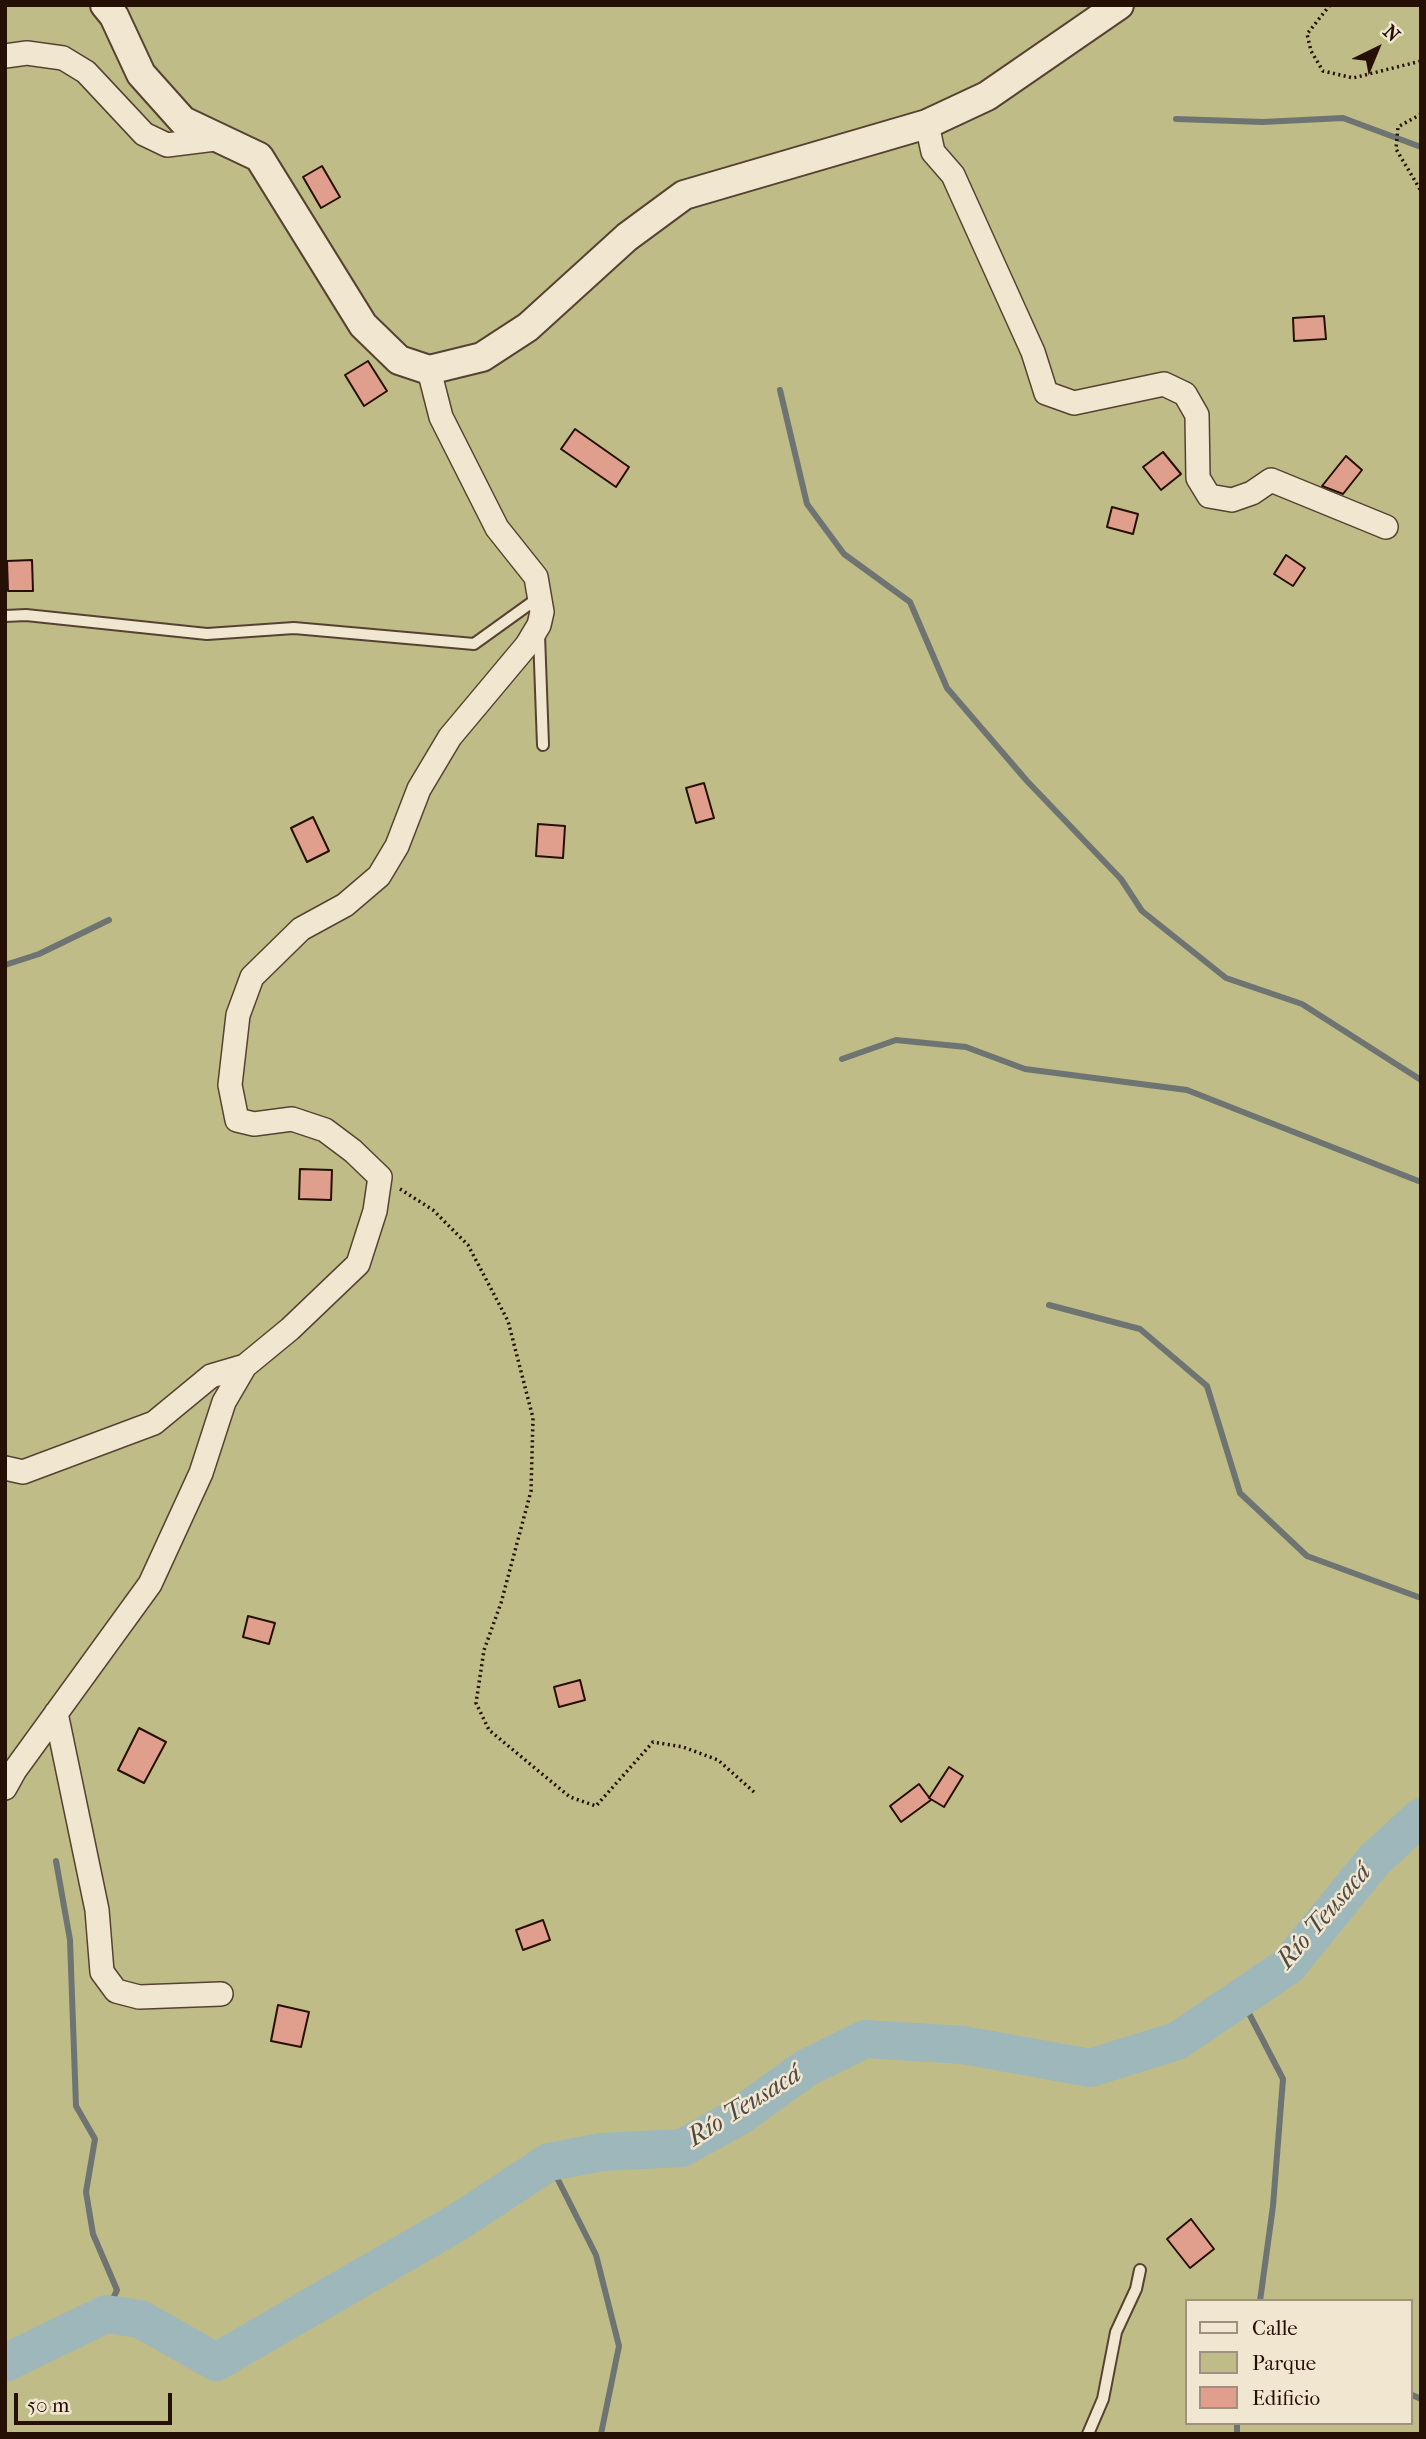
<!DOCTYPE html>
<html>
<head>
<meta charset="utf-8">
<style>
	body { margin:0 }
	#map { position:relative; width:1426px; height:2439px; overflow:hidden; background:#e9d9b6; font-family:"IM FELL French Canon",serif }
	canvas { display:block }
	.frame { position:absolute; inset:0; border:7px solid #261006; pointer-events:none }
	.legend { position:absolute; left:1185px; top:2299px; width:228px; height:126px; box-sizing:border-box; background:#f1e6d0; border:2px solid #a0907f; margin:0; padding:9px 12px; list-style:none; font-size:21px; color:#261006 }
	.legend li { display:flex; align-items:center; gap:14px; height:35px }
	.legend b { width:35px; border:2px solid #a0907f }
	.north { position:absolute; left:1342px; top:14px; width:70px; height:70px; -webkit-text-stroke:5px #f1e6d0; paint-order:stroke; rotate:43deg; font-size:19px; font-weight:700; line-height:28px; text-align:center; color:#261006 }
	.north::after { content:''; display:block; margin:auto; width:24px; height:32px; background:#261006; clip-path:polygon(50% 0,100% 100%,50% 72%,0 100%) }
	.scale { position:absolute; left:14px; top:2393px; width:158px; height:32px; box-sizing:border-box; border:4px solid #261006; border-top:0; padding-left:9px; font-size:21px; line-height:24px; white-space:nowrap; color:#261006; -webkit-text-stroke:5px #f1e6d0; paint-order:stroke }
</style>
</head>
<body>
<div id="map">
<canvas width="1426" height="2439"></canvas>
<div class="frame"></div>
<ul class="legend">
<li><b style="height:9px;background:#f1e6d0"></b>Calle</li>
<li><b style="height:19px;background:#bfbc88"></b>Parque</li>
<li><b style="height:19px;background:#e09e8d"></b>Edificio</li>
</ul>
<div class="north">N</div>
<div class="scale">50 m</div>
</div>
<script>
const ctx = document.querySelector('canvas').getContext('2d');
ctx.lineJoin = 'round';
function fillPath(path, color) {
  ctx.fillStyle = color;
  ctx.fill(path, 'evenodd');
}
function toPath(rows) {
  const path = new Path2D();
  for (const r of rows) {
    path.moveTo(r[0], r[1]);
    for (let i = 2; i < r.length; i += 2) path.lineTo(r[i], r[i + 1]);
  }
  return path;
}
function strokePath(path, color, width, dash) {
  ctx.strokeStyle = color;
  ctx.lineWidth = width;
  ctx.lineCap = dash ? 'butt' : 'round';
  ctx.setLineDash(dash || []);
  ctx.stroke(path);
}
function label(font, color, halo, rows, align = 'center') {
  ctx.font = font + ' "IM FELL French Canon",serif';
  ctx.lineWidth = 5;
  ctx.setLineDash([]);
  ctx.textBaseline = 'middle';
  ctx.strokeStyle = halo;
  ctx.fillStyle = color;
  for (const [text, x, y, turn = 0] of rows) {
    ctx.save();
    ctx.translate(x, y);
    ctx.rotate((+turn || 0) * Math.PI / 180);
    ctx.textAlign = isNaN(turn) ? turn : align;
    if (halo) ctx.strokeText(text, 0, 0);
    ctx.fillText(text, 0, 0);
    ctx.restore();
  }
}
fillPath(toPath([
	[5,5,1421,5,1421,2434,5,2434],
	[1186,2301,1410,2301,1410,2423,1186,2423]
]), '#bfbc88');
strokePath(toPath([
	[1176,119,1263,122,1343,118,1421,147],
	[780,390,807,504,844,554,910,602,947,688,1027,781,1121,879,1142,911,1226,978,1302,1004,1421,1080],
	[5,965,39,954,109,920],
	[842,1059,896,1040,966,1047,1025,1069,1187,1090,1421,1182],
	[1049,1305,1140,1329,1207,1386,1240,1493,1307,1556,1421,1598],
	[56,1861,70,1940,76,2106,95,2139,86,2192,93,2234,117,2290,106,2314],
	[1242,2000,1283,2079,1273,2206,1260,2301],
	[549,2162,596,2255,619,2346,601,2434],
	[1410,2394,1421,2399],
	[1237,2434,1237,2423]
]), '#6d7472', 6);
strokePath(toPath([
	[5,2363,106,2314,140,2319,216,2362,458,2222,549,2162,602,2152,682,2148,738,2117,806,2068,865,2039,963,2045,1090,2068,1177,2041,1288,1966,1374,1860,1421,1817]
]), '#9db7ba', 38);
const building = toPath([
	[322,166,340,197,321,208,303,177,322,166],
	[1324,316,1326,339,1294,341,1293,318,1324,316],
	[368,361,387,391,364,406,345,375,368,361],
	[575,429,629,467,616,487,561,449,575,429],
	[1163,452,1181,474,1161,490,1143,467,1163,452],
	[1346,456,1362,470,1343,494,1322,486,1346,456],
	[1112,507,1138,514,1133,534,1107,527,1112,507],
	[1286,555,1305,568,1293,586,1274,574,1286,555],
	[32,560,33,591,8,591,7,561,32,560],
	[704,783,714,818,696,823,686,788,704,783],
	[313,817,329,851,307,862,291,828,313,817],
	[538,824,565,826,563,858,536,856,538,824],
	[300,1169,332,1170,331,1200,299,1199,300,1169],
	[248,1616,275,1623,269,1644,243,1637,248,1616],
	[580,1680,585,1700,559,1707,554,1687,580,1680],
	[139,1728,166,1742,144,1783,118,1770,139,1728],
	[949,1767,963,1776,944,1807,929,1798,949,1767],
	[919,1784,931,1800,901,1822,890,1806,919,1784],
	[543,1920,550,1940,523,1950,516,1930,543,1920],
	[278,2005,309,2012,301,2047,271,2041,278,2005],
	[1191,2219,1214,2249,1190,2268,1167,2239,1191,2219]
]);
fillPath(building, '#e09e8d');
strokePath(building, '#261006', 2);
const service = toPath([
	[5,616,26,615,207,634,294,628,474,644,538,598],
	[539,635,543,745],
	[1088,2434,1103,2399,1116,2332,1136,2289,1140,2270]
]);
const minor = toPath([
	[5,56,27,53,63,58,86,72,144,134,167,145,223,138],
	[927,124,933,152,953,175,1033,352,1046,393,1074,403,1164,384,1185,394,1197,415,1198,478,1209,496,1232,500,1252,493,1271,480,1386,527],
	[5,1468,23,1472,154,1423,211,1376,245,1366],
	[56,1713,97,1910,102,1972,116,1991,139,1997,221,1994],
	[5,1788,15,1770,150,1584,201,1473,224,1402,245,1366,290,1329,358,1264,375,1211,380,1177,353,1151,325,1130,292,1119,254,1124,237,1120,230,1085,238,1015,252,977,301,929,345,905,379,876,397,846,419,789,450,737,527,645,539,625,542,612,536,577,497,528,441,417,429,370]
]);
const tertiary = toPath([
	[105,5,114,16,141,74,183,121,259,157,363,325,399,360,429,370,482,357,528,327,627,237,684,195,927,124,987,96,1119,5]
]);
strokePath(service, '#574232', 14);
strokePath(minor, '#574232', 26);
strokePath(tertiary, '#574232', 32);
strokePath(toPath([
	[1330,5,1307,34,1311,51,1323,71,1353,78,1421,61],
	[1421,114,1398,127,1396,149,1421,191],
	[400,1189,433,1210,468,1245,508,1321,533,1418,531,1491,501,1603,484,1650,476,1703,489,1730,570,1797,596,1806,653,1742,683,1747,718,1760,754,1792]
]), '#261006', 3.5, [2, 3.5]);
strokePath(service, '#f1e6d0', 10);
strokePath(minor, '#f1e6d0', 23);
strokePath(tertiary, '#f1e6d0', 28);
label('italic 26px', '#504a45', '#f1e6d0', [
	["Río Teusacá",1325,1917,-49],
	["Río Teusacá",745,2107,-32]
]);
</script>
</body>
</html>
